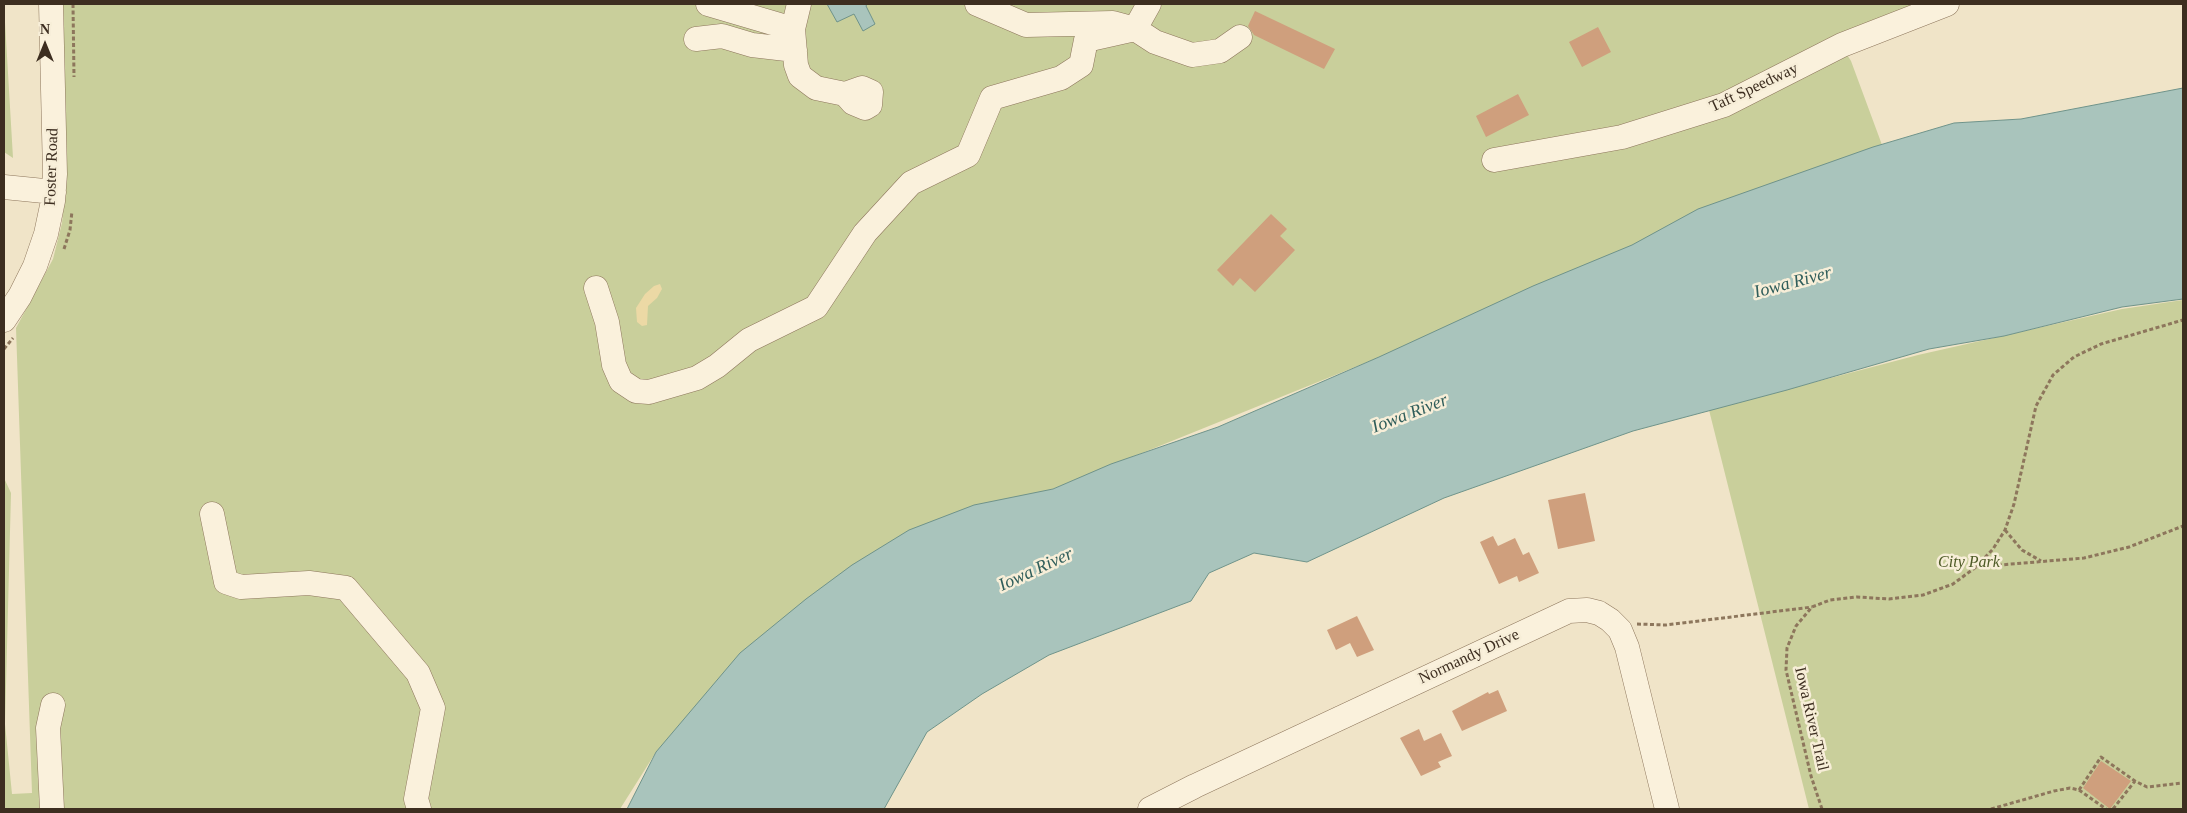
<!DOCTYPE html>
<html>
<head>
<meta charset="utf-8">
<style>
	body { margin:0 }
	#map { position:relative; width:2187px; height:813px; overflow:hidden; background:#f0e4c8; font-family:"Times New Roman",serif }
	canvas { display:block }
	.frame { position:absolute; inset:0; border:5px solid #3d2e20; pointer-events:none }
	.north { position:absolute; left:20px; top:20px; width:50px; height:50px; -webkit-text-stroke:4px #f7eed8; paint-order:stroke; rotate:0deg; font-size:14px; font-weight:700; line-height:20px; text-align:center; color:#3d2e20 }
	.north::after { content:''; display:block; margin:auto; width:18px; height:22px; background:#3d2e20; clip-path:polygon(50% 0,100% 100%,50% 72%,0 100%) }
</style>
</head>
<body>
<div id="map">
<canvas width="2187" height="813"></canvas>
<div class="frame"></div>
<div class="north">N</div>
</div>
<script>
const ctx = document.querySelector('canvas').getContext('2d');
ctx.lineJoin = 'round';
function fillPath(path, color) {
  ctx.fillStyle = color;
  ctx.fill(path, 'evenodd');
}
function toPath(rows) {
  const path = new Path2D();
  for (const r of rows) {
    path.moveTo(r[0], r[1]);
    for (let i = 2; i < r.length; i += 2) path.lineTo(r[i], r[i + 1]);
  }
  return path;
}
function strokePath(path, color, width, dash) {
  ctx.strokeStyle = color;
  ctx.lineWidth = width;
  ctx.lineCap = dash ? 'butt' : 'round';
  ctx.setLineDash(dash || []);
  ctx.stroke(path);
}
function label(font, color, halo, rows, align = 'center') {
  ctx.font = font + ' "Times New Roman",serif';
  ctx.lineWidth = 5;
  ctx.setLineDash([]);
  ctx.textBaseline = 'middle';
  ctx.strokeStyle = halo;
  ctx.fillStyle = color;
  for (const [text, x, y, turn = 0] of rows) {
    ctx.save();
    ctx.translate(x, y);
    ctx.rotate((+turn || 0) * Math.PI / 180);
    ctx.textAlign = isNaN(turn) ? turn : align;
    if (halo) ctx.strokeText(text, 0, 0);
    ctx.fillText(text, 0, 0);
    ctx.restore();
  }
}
fillPath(toPath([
	[63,4,1918,4,1836,37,1851,61,1885,153,1053,489,656,752,620,809,4,809,4,478,11,493,5,724,12,794,32,793,16,328,53,259,62,223,66,181],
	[4,5,13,158,4,152],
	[2183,300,2183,809,1809,809,1709,410,1918,355,2122,309]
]), '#c9cf9b');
fillPath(toPath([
	[660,284,662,289,657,298,648,306,647,325,642,326,637,322,636,308,645,294,654,286]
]), '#ecd9a5');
const water = toPath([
	[827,4,867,4,866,6,875,24,863,31,854,14,837,22,827,4],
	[2183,88,2183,299,2122,307,2004,336,1929,349,1787,390,1633,431,1444,498,1307,562,1254,553,1209,573,1191,601,1049,655,982,694,927,732,884,809,627,809,656,752,740,653,806,599,852,565,909,530,974,505,1053,489,1111,464,1218,427,1379,357,1533,286,1632,245,1698,209,1873,147,1954,123,2021,119,2183,88]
]);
fillPath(water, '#a9c4bc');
strokePath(water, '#6f938a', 1);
fillPath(toPath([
	[1255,11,1335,49,1324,69,1254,35,1248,26],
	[1598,27,1611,52,1582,67,1569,42],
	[1518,94,1529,115,1486,137,1476,116],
	[1271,214,1287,229,1280,236,1295,250,1255,292,1240,278,1233,286,1217,270],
	[1585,493,1595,541,1558,549,1548,500],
	[1493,536,1498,546,1515,538,1523,555,1529,552,1539,573,1519,582,1517,576,1499,584,1480,542],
	[1357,616,1374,650,1357,657,1350,643,1336,650,1327,630],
	[1498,690,1507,711,1462,731,1452,711,1488,692,1489,694],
	[1419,729,1424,741,1441,733,1452,756,1438,762,1441,767,1421,776,1400,738],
	[2101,761,2131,781,2110,809,2083,788]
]), '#cf9f7d');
const minor = toPath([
	[708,4,793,29,799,4],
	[977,4,1026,25,1113,23,1135,29,1155,42,1192,55,1220,51,1240,37],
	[793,29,796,65,800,76,816,88,845,94,862,88,871,92,870,105,865,108,853,103,845,94],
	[696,39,722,36,752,45,795,50],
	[1494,160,1622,137,1724,105,1842,45,1947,4],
	[4,187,54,192],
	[596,288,607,322,614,365,621,381,636,391,649,392,697,378,717,366,749,340,816,307,865,233,911,183,968,155,992,98,1061,78,1081,65,1086,40,1135,29,1149,4],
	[4,320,20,296,35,266,46,234,53,201,55,174,51,4],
	[212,514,226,582,241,587,309,583,346,588,418,673,433,708,416,799,419,809],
	[52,809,48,728,53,705],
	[1150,809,1195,786,1569,611,1587,610,1599,613,1610,620,1620,630,1627,647,1667,809]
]);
strokePath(minor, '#8d765c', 25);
strokePath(toPath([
	[73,4,74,77],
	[64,249,70,230,72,211],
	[4,349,13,338],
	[2005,530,2022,550,2041,561],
	[1976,567,1993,549,2005,530,2014,504,2036,406,2053,375,2074,357,2101,344,2183,320],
	[1637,624,1666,625,1812,607],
	[2079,790,2101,757,2135,781],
	[1822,809,1811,776,1786,670,1787,648,1796,626,1812,607,1830,600,1857,597,1889,599,1923,595,1953,584,1976,567,2084,558,2129,547,2183,526],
	[1991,809,2054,791,2070,788,2079,790,2106,809],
	[2113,809,2135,781,2147,787,2183,783]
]), '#8d765c', 3, [4, 2.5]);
strokePath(minor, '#faf1dc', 24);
label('16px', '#3d2e20', '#f7eed8', [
	["Taft Speedway",1754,88,-25],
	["Foster Road",52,167,-88],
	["Normandy Drive",1469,657,-25],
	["Iowa River Trail",1811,719,77]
]);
label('italic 16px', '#4d5a26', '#f7eed8', [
	["City Park",1969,563]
]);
label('italic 18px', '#2f5d5a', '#f7eed8', [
	["Iowa River",1793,283,-15],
	["Iowa River",1410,414,-21],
	["Iowa River",1036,570,-25]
]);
</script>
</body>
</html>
